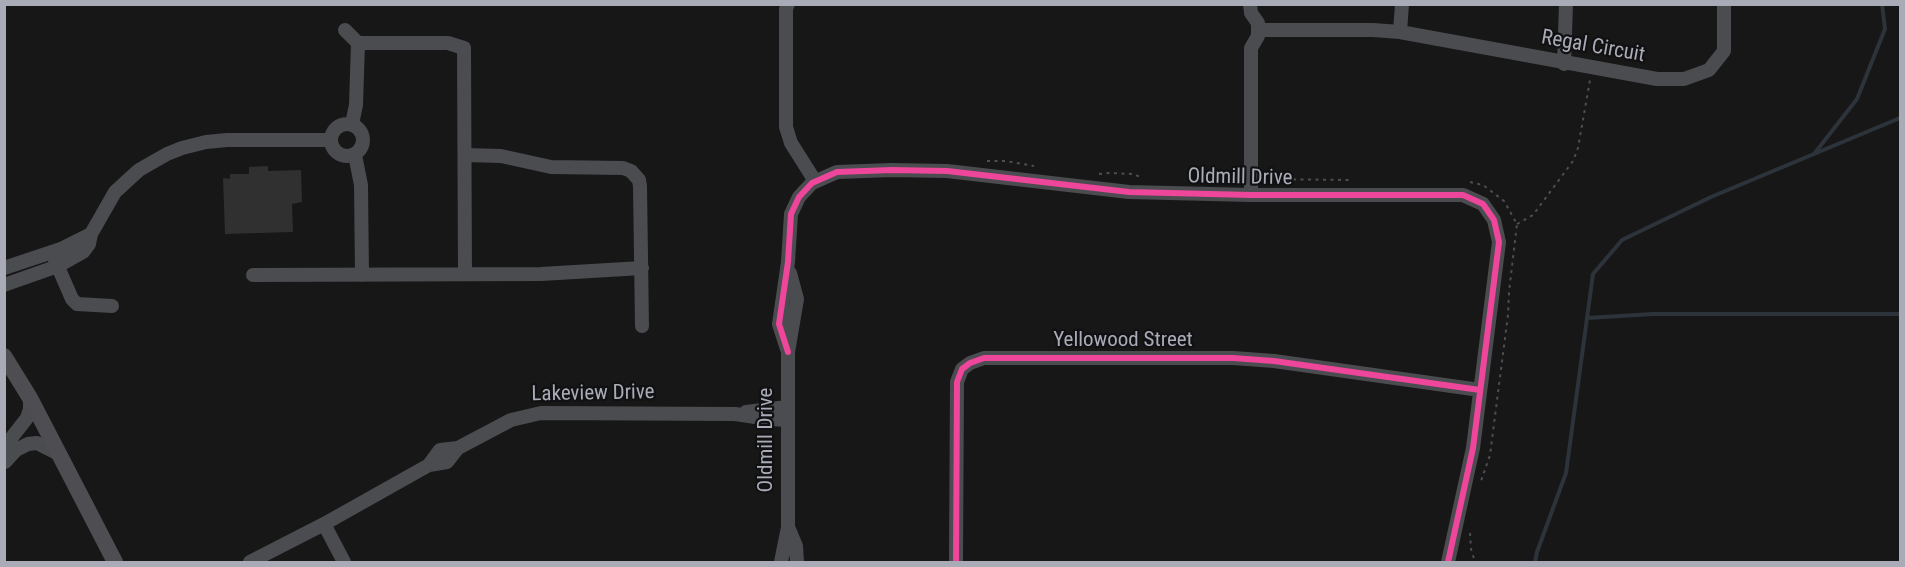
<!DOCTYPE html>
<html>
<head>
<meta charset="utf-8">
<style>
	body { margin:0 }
	#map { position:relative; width:1905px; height:567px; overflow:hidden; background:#171717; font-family:"Roboto Condensed",sans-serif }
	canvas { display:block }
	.frame { position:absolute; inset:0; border:6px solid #a9acb7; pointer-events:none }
</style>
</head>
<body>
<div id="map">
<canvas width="1905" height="567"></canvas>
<div class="frame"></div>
</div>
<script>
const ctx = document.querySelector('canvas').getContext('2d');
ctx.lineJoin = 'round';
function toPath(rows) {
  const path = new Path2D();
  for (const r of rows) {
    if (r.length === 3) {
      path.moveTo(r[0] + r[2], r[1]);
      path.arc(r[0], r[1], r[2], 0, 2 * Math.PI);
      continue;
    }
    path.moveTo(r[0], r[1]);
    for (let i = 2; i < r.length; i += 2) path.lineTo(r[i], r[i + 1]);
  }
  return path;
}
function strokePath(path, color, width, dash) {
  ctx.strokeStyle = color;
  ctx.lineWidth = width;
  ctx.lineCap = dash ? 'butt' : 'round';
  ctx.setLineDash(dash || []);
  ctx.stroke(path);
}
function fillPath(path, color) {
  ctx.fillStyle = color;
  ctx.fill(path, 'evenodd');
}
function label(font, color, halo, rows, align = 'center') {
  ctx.font = font + ' "Roboto Condensed",sans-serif';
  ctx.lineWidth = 4.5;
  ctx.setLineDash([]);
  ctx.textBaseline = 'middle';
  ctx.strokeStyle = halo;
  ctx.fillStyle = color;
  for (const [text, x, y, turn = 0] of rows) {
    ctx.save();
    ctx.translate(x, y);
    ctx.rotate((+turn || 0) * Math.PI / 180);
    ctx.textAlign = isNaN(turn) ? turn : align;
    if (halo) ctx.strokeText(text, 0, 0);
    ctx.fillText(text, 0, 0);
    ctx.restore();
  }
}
strokePath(toPath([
	[1814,154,1857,99,1885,29,1882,4],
	[1587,318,1653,314,1900,314],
	[1535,562,1537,552,1566,473,1593,274,1622,240,1711,197,1900,118]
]), '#2d333a', 4);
fillPath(toPath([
	[268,166,268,171,301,170,302,202,292,204,293,232,225,234,223,178,230,179,230,174,249,174,249,167]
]), '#303031');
strokePath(toPath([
	[987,161,1006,161,1034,166],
	[1099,174,1108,173,1133,174,1143,178],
	[1263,179,1350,180],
	[1470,182,1483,185,1504,201,1517,224,1509,292,1508,315,1490,455,1480,484],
	[1517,224,1533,215,1573,161,1578,148,1590,80],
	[1470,533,1471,549,1475,562]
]), '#4d4e51', 2, [3, 4.5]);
strokePath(toPath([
	[788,4,786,9,786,127,791,143,815,181],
	[1250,4,1251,13,1258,23,1258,36,1251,48,1251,195],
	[345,30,358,43],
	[1258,30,1373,30,1400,32,1657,79,1684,79,1709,70,1724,51,1724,4],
	[1400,32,1402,4],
	[1564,64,1566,4],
	[347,140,16],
	[352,124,356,105,358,43,448,43,464,48,465,274],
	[355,155,361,185,362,275],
	[465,155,501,156,551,167,623,168,631,171,639,180,640,186,642,326],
	[55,260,72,299,77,304,112,306],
	[4,268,61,249,91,234],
	[253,275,541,274,642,268],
	[4,285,58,266,83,252,89,244,91,234,115,192,139,170,167,154,182,148,206,142,227,140,331,140],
	[788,352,779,324,788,262,791,214,799,197,812,183,837,172,892,170,947,171,1129,192,1251,195,1463,195,1483,204,1494,220,1499,242,1473,448,1448,562],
	[746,412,787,407],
	[4,459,9,441,27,418,30,409,30,398],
	[5,462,16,450,28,444,37,443,59,454],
	[429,465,440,450,458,448,511,420,541,413,735,414,769,419,788,420],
	[324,524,344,562],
	[788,527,796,546,797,562],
	[250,562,324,524,429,465,447,462,458,448],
	[781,562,788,527,788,352,797,299,790,273],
	[956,562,957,382,962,369,970,363,984,358,1233,358,1274,361,1480,390]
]), '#4b4c50', 14);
strokePath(toPath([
	[4,356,30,398,115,562]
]), '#4e4e52', 16);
strokePath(toPath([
	[788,352,779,324,788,262,791,214,799,197,812,183,837,172,892,170,947,171,1129,192,1251,195,1463,195,1483,204,1494,220,1499,242,1473,448,1448,562],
	[956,562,957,382,962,369,970,363,984,358,1233,358,1274,361,1480,390]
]), '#ed469a', 6);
label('21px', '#a9acb7', '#111113', [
	["Regal Circuit",1593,47,10],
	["Oldmill Drive",1240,178,1],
	["Yellowood Street",1123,341],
	["Lakeview Drive",593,394,-1],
	["Oldmill Drive",767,440,-90]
]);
</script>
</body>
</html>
